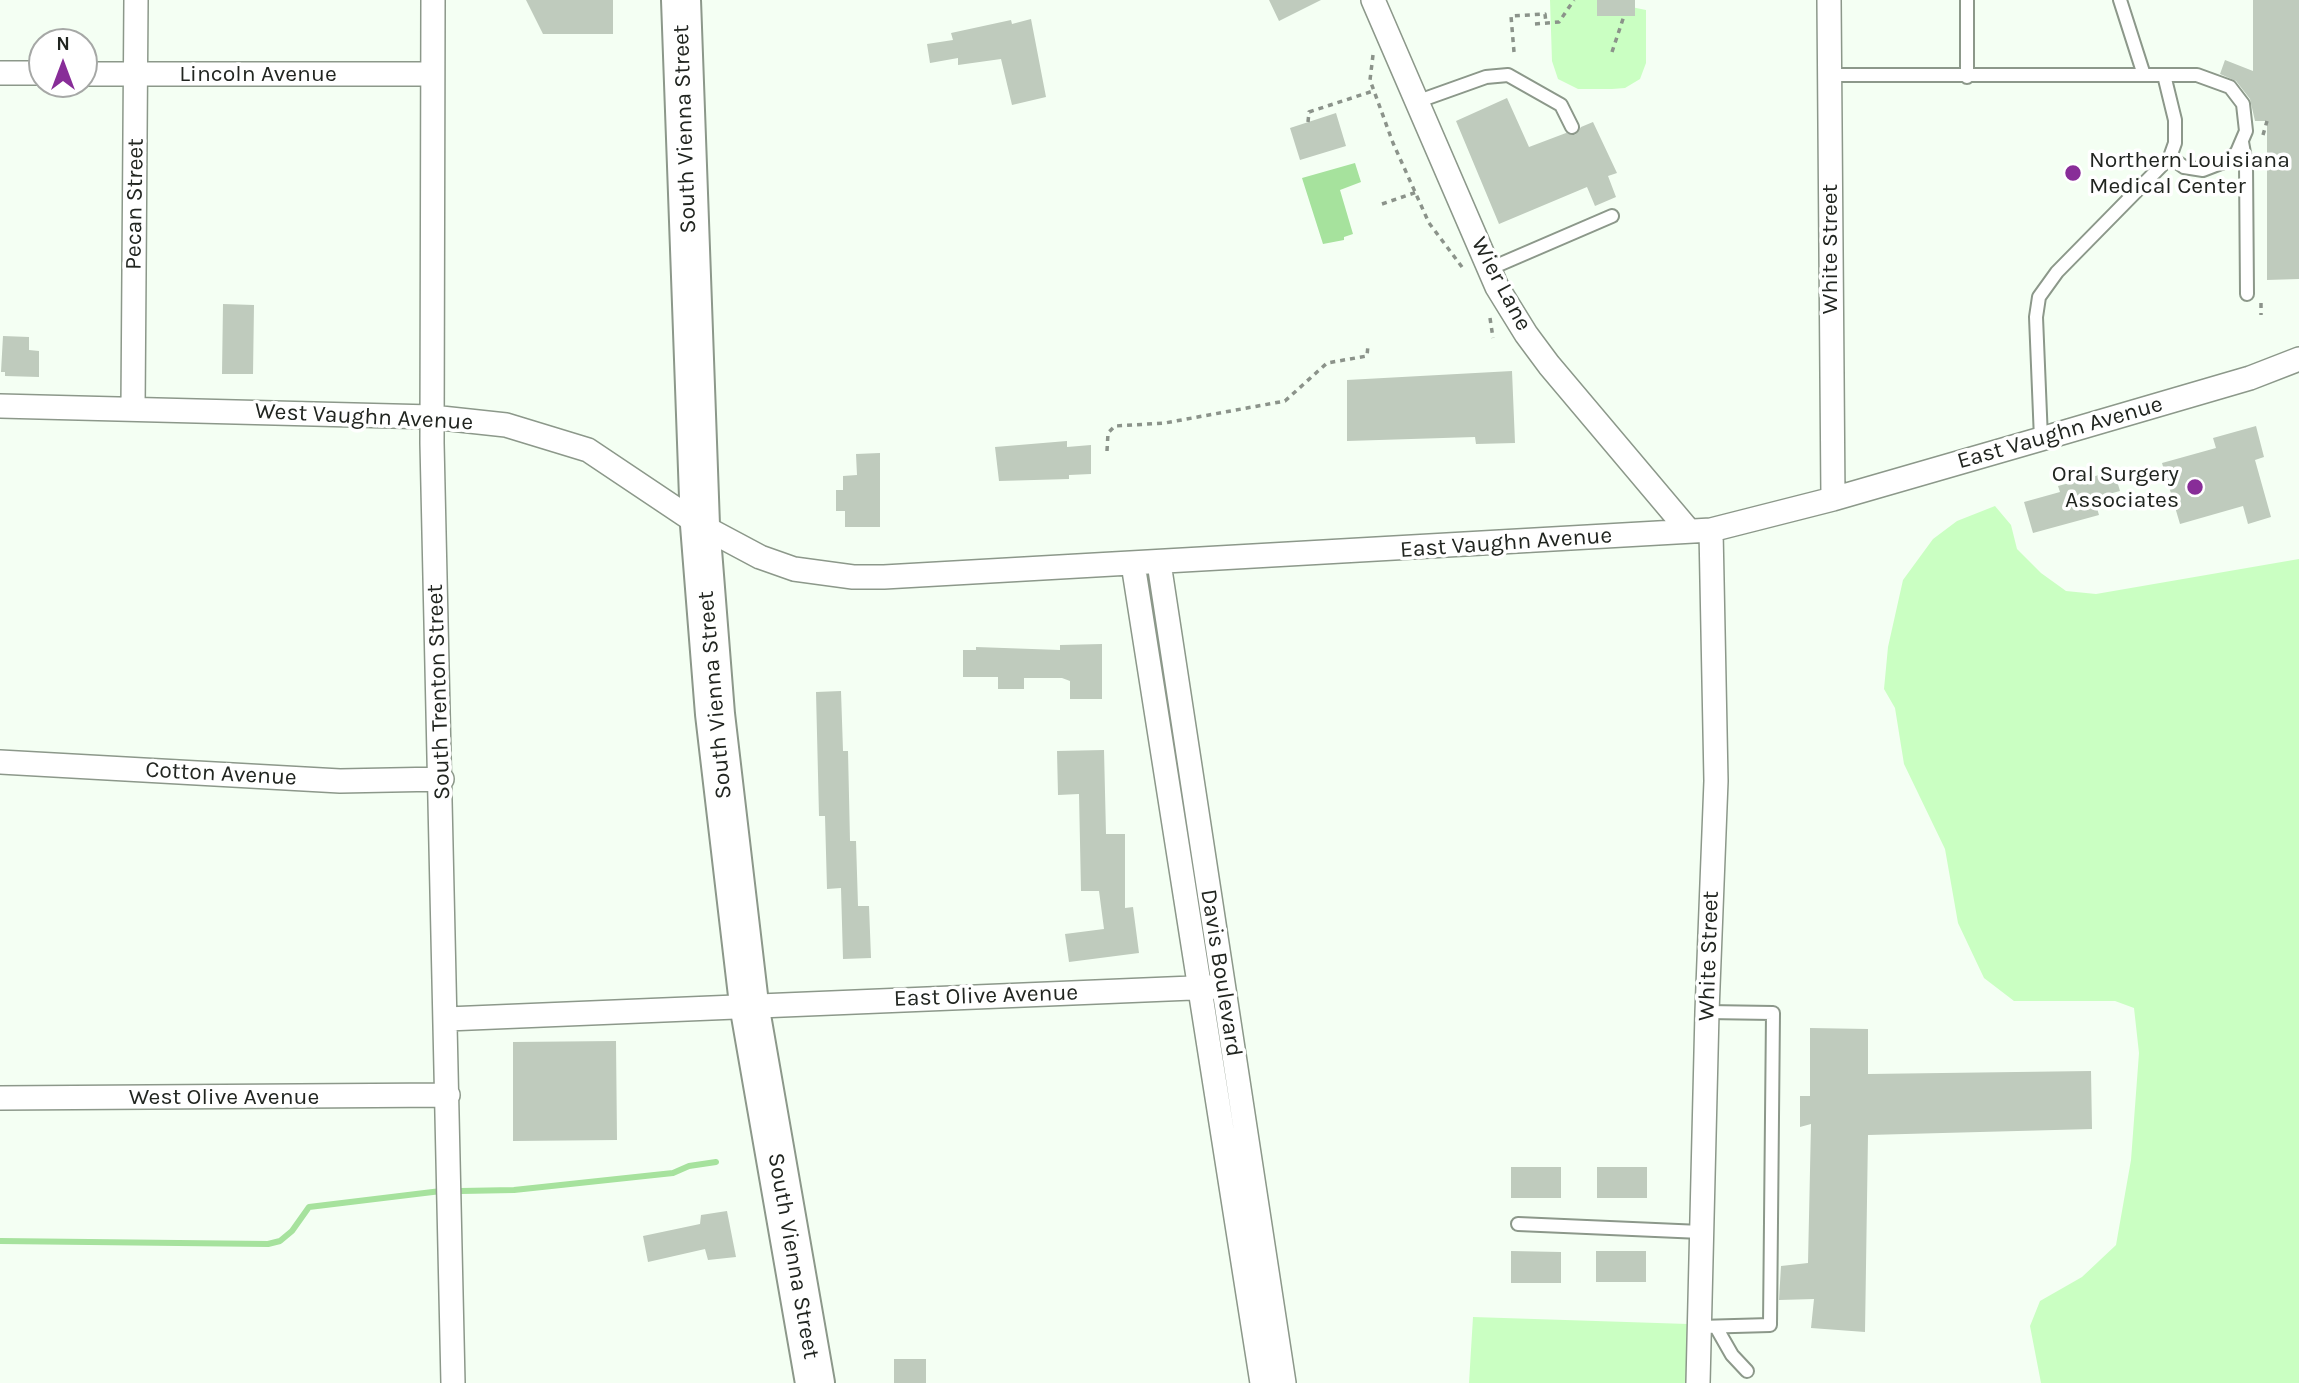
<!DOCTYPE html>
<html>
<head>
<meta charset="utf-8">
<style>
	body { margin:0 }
	#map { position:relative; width:2299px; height:1383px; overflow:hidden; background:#f4fff3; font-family:Karla,sans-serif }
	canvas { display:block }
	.north { position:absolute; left:28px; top:28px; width:70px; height:70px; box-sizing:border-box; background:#fff; border:2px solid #a6a8a6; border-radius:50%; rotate:0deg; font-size:19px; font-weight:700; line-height:28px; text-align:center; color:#212520 }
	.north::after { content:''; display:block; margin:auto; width:24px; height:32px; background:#882d98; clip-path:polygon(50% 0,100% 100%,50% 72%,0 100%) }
</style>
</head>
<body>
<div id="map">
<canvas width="2299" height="1383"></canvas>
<div class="north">N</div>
</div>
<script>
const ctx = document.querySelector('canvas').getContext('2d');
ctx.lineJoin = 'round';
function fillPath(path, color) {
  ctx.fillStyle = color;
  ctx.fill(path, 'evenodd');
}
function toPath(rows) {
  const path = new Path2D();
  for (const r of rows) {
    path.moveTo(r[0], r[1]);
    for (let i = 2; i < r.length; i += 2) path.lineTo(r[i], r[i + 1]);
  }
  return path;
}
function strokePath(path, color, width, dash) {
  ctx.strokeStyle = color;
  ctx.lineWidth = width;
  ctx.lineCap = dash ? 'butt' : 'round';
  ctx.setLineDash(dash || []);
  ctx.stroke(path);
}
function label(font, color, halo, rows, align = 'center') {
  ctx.font = font + ' Karla,sans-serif';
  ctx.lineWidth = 7;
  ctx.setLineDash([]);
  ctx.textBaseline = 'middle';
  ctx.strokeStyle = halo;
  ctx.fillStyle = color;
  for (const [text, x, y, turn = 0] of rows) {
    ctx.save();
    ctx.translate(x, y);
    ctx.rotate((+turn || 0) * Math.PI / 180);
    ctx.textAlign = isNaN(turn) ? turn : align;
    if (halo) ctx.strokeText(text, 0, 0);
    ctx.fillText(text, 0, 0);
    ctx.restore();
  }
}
fillPath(toPath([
	[1550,0,1597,0,1646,10,1646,63,1640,79,1625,88,1612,89,1578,89,1558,79,1552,61],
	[1995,506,2011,525,2017,549,2041,573,2066,591,2096,594,2299,559,2299,1383,2041,1383,2030,1326,2040,1301,2082,1277,2116,1245,2131,1160,2139,1053,2134,1008,2115,1001,2014,1001,1984,978,1958,923,1945,849,1904,764,1895,708,1884,689,1888,647,1903,580,1933,539,1957,521],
	[1473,1317,1688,1324,1687,1383,1469,1383]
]), '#caffc2');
fillPath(toPath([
	[1355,163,1361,182,1340,190,1353,234,1344,237,1344,240,1323,244,1302,178]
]), '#a6e29d');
strokePath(toPath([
	[461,1191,514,1190,673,1173,689,1166,716,1162],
	[0,1241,268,1244,280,1241,292,1231,309,1207,441,1191]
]), '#a6e29d', 6);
fillPath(toPath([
	[526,0,613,0,613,34,543,34],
	[1269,0,1321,0,1279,21],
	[1597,0,1635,0,1635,16,1597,16],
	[2253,0,2299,0,2299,279,2267,280,2267,121,2255,121,2250,99,2236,81,2220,74,2225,60,2253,71],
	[1031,19,1046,97,1012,105,1001,59,958,65,958,58,930,63,927,44,953,40,951,33,1011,20,1012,24],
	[1507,98,1529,147,1566,133,1575,135,1581,127,1593,122,1617,173,1608,176,1616,197,1595,206,1587,187,1499,224,1456,121],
	[1336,113,1346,146,1300,160,1290,128],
	[223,304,254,305,253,374,222,374],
	[3,336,29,337,29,350,39,351,39,377,5,376,5,372,1,372],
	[1512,371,1515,443,1476,444,1475,437,1347,441,1347,380],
	[2256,426,2264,457,2255,460,2271,517,2248,524,2243,506,2180,524,2162,463,2216,448,2213,438],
	[1067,441,1067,447,1091,445,1091,474,1069,475,1069,479,999,481,995,447],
	[880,453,880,527,845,527,845,511,836,511,836,490,843,490,843,476,857,475,856,454],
	[2114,471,2120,491,2094,498,2099,515,2033,533,2024,502,2060,492,2058,486],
	[1102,644,1102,699,1070,699,1070,681,1062,678,1024,678,1024,689,998,689,998,677,963,677,963,650,976,650,976,647,1060,650,1060,645],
	[841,691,843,751,848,751,850,841,856,841,858,906,869,906,871,958,843,959,841,888,827,889,825,816,819,816,816,692],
	[1104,750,1106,834,1125,834,1125,908,1133,907,1139,953,1069,962,1065,934,1104,929,1099,891,1081,891,1079,794,1058,795,1057,751],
	[1810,1028,1868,1029,1868,1074,2091,1071,2092,1129,1868,1135,1865,1332,1811,1328,1814,1299,1779,1300,1781,1266,1808,1263,1811,1124,1800,1127,1800,1096,1810,1096],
	[616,1041,617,1140,513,1141,513,1042],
	[1511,1167,1561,1167,1561,1198,1511,1198],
	[1597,1167,1647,1167,1647,1198,1597,1198],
	[727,1211,736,1257,708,1260,705,1249,648,1262,643,1236,700,1224,701,1215],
	[1511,1251,1561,1252,1561,1283,1511,1283],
	[1596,1251,1646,1251,1646,1282,1596,1282],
	[894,1359,926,1359,926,1383,894,1383]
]), '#bfcbbd');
const lane = toPath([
	[2120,0,2144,75],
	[1829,75,2197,75,2230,87,2243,104,2246,131,2237,152,2229,160,2203,170,2184,167,2170,157,2057,272,2039,297,2036,317,2041,439],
	[2164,75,2175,120,2175,143,2170,157],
	[1967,77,1967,0],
	[1416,102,1486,77,1508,75,1561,105,1572,127],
	[2242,142,2246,164,2247,294],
	[1489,269,1612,216],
	[1518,1224,1701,1232],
	[1699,1327,1770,1325,1773,1013,1707,1012],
	[1716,1327,1732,1355,1747,1371]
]);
const street = toPath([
	[433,0,432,443,453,1383],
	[1373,0,1497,287,1526,334,1549,365,1689,531],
	[1829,0,1833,499],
	[0,73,42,73],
	[84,74,432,74],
	[0,406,432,417,506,425,588,450,700,525,760,557,794,569,853,577,884,577,1711,530,1833,499,2041,439,2250,378,2299,359],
	[133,408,136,0],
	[1159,563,1284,1383],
	[1133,564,1262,1383],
	[0,762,340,781,442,779],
	[447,1019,1216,987],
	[0,1098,448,1095],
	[1698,1383,1707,1012,1716,781,1711,530]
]);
const highway = toPath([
	[681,0,700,525,715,714,749,1004,815,1383]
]);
strokePath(lane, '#8c988a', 16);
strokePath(street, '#8c988a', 26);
strokePath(highway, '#8c988a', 42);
strokePath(toPath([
	[1535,24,1559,22,1574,0],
	[1514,52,1511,16,1545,14,1546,23],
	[1612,52,1624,16],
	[1373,55,1370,80,1393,143,1429,223,1465,271],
	[1308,122,1309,112,1373,91],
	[2263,135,2267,121],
	[1382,204,1417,192],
	[2261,303,2261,315],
	[1490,318,1493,338],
	[1107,451,1108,433,1115,426,1165,423,1285,401,1327,363,1367,356,1368,345]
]), '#8b938a', 3.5, [5, 5]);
strokePath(lane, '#fff', 12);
strokePath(street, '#fff', 23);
strokePath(highway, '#fff', 38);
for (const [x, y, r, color] of [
	[2073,173,9,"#882d98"],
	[2195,487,9,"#882d98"]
]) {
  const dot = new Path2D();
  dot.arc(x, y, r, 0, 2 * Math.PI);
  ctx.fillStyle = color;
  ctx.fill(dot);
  strokePath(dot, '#fff', 2.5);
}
label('23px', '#212520', '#fff', [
	["Lincoln Avenue",258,74],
	["South Vienna Street",685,129,-92],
	["Pecan Street",135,204,-89],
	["White Street",1830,249,-90],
	["Wier Lane",1501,284,62],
	["West Vaughn Avenue",364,417,3],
	["East Vaughn Avenue",2060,433,-16],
	["East Vaughn Avenue",1506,543,-4],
	["South Trenton Street",439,692,-92],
	["South Vienna Street",715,695,-95],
	["Cotton Avenue",221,774,3],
	["White Street",1709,956,-88],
	["Davis Boulevard",1221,973,81],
	["East Olive Avenue",986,996,-2],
	["West Olive Avenue",224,1097],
	["South Vienna Street",793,1256,80]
]);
label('23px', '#212520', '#fff', [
	["Northern Louisiana",2089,160],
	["Medical Center",2089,186],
	["Oral Surgery",2179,474,"right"],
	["Associates",2179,500,"right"]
], 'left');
</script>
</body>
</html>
